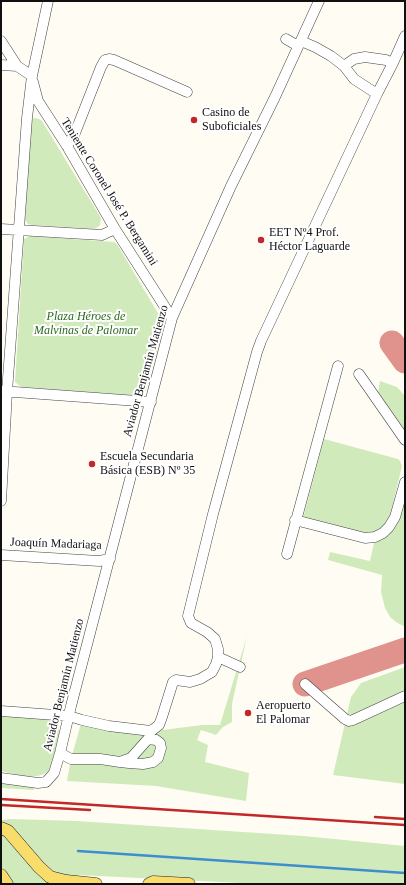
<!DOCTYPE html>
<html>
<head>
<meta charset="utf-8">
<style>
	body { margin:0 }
	#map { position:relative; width:406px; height:885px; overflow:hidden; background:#fffdf3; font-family:Georgia,serif }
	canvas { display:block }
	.frame { position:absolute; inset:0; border:2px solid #101010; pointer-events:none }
</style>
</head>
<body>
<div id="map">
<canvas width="406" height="885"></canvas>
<div class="frame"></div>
</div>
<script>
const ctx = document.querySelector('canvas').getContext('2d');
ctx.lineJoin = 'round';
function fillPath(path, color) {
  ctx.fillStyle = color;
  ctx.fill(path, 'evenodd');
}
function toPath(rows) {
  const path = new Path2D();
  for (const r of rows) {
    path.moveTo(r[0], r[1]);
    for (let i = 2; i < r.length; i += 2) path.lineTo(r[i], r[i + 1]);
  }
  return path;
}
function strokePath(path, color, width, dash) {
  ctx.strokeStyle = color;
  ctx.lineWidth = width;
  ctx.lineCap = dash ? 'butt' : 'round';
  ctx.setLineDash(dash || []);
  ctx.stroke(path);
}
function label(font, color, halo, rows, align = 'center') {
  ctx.font = font + ' Georgia,serif';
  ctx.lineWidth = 4;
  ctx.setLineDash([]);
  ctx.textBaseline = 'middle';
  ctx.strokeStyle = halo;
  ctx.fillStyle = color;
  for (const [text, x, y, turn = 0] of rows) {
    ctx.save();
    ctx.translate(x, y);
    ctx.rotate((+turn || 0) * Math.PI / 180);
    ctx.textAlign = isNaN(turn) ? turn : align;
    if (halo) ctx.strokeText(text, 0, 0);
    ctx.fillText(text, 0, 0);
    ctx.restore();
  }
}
fillPath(toPath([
	[35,118,39,119,42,121,101,218,100,225,98,227,94,229,32,225,28,224,25,220,30,122,32,119],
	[30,236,114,242,117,244,162,320,164,326,146,390,144,393,138,396,21,387,15,382,24,239],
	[380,381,397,387,405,396,405,434,378,393],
	[324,439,398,459,400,461,402,466,389,520,383,528,367,535,303,518],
	[405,498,405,627,396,622,390,617,385,608,381,592,382,575,328,560,330,552,370,561,374,543,382,540,389,535,400,518],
	[247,636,232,704,232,722,223,727,216,735,201,730,197,740,208,745,205,762,249,773,246,801,156,786,67,781,71,759,80,727,84,722,147,732,202,725,220,725],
	[405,667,405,784,333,775,351,697,361,683],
	[7,716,47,719,57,725,61,735,51,768,44,774,38,776,27,777,1,771,1,717],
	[1,783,34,787,34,790,1,788],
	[11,819,77,821,304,836,405,846,405,884,261,884,78,875,80,884,1,884,1,820]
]), '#d1eabc');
strokePath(toPath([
	[78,851,405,873]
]), '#3e8dce', 2.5);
strokePath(toPath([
	[392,343,405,361],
	[305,684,405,650]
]), '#e0928d', 25);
const minor = toPath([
	[286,39,298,46],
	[1,41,17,66],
	[301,41,315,47,331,56,344,66,354,79,377,94,393,63,386,60,365,57,354,59,344,66],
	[393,63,405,36],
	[1,65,17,66,32,76],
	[33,82,38,101,67,146,115,229,172,318],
	[67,146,75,133,101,67,105,60,109,59,114,60,187,92],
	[1,229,102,235,115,229],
	[359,374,405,440],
	[1,391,151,402],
	[1,501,7,392,27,118,32,76,48,1],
	[295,520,365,538,375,537,383,533,389,527,395,517,405,482],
	[287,554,338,366],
	[1,555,99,561,110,559],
	[218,657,240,667],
	[305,684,345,719,349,721,353,720,405,696],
	[1,711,69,716,82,720,109,726,151,731,159,725,162,717,173,682,176,680,190,682,200,679,212,672,216,664,218,657,218,649,215,639,207,632,191,623,188,616,213,514,257,352,261,341,377,94],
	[60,753,71,759,100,759,120,762,129,763,143,764,153,762,158,758,161,748,160,743,156,740,148,739,131,758,120,762],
	[1,778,38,783,46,782,54,773,60,753,71,706,172,318,231,186,275,97,319,1]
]);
const major = toPath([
	[1,828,8,831,39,867,50,877,66,881,96,884],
	[1,875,7,884],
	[149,884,153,882,189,884]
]);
strokePath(minor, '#434343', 11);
strokePath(major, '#212121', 13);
strokePath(minor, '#fff', 10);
strokePath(major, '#f8dd6a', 12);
strokePath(toPath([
	[1,799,405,825],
	[1,805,90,810],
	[375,817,405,819]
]), '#c12827', 2.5);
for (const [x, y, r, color] of [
	[194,120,4,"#c12827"],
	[261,240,4,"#c12827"],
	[92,464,4,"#c12827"],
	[248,713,4,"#c12827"]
]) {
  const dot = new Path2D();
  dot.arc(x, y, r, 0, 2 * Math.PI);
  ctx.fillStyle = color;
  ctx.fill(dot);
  strokePath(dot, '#fff', 1.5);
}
label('12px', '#101010', '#fff', [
	["Casino de",202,113],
	["Suboficiales",202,127],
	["EET Nº4 Prof.",269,233],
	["Héctor Laguarde",269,247],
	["Escuela Secundaria",100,457],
	["Básica (ESB) Nº 35",100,471],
	["Aeropuerto",256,706],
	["El Palomar",256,720]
], 'left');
label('12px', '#101010', '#fff', [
	["Teniente Coronel José P. Bergamini",109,192,58],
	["Aviador Benjamín Matienzo",146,371,-74],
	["Joaquín Madariaga",56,544,2],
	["Aviador Benjamín Matienzo",64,685,-76]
]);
label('italic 12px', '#2a691f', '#fff', [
	["Plaza Héroes de",86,317],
	["Malvinas de Palomar",86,331]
]);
</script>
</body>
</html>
